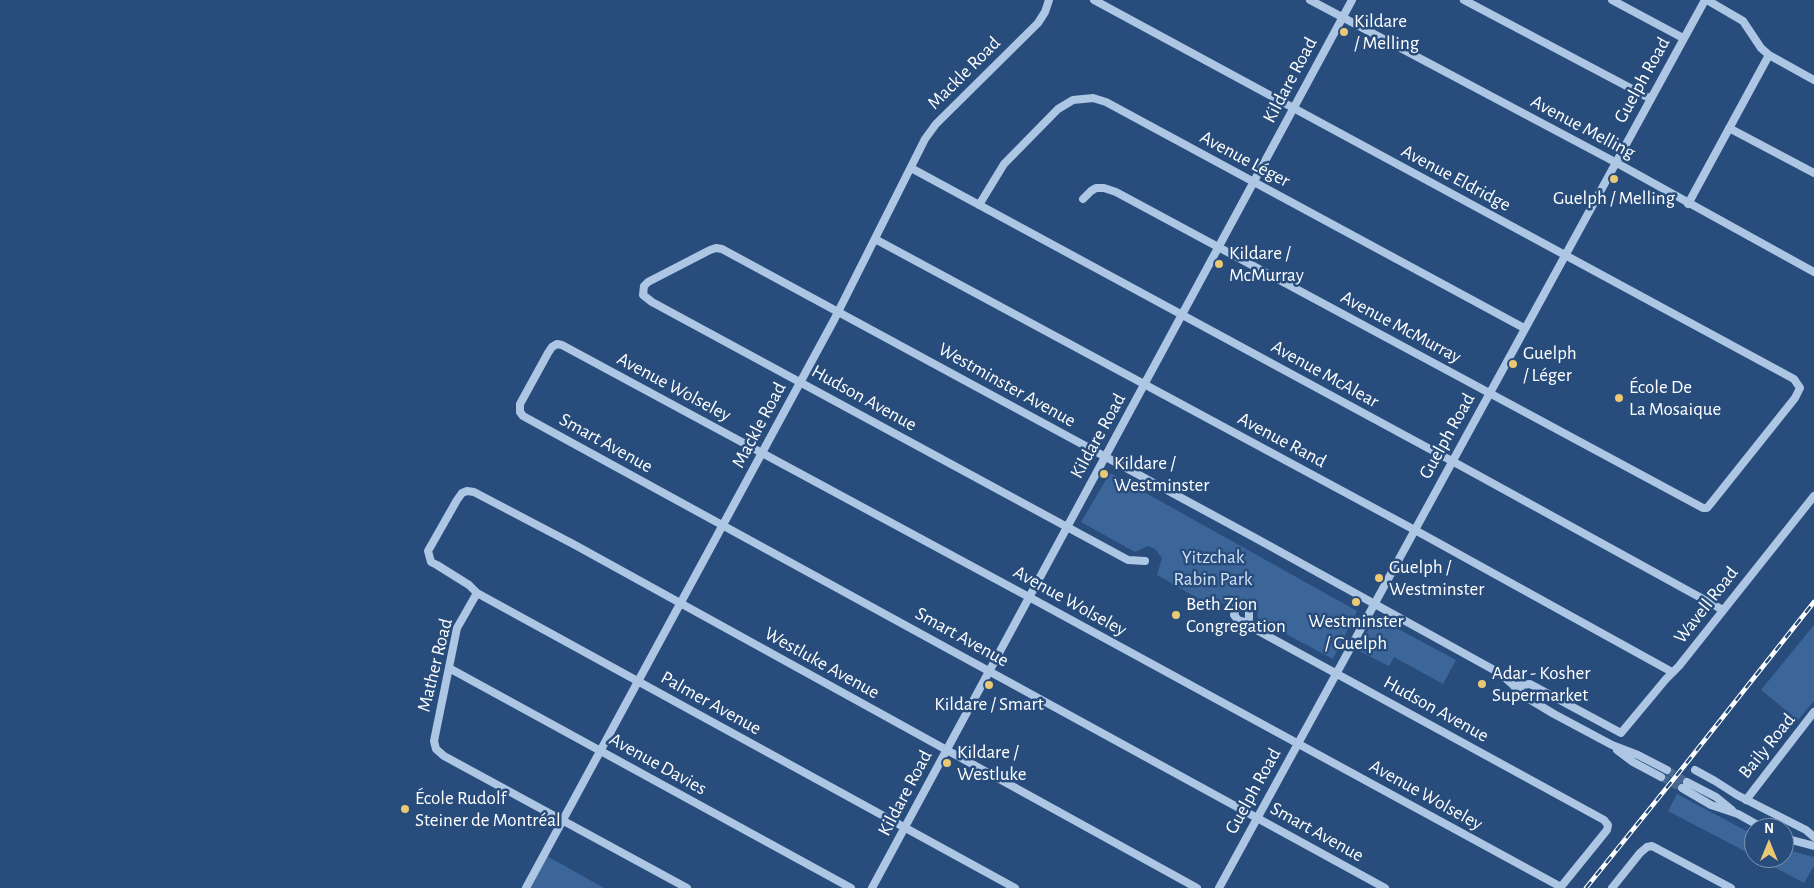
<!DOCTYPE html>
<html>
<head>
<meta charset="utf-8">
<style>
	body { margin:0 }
	#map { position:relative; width:1814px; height:888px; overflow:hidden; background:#284d7c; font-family:"Alegreya Sans",sans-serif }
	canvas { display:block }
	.north { position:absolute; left:1744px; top:818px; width:50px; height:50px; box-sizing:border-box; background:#284d7c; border:1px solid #7e94b0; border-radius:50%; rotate:0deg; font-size:14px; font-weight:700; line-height:20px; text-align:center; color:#fff }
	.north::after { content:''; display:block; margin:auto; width:18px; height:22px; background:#ebc873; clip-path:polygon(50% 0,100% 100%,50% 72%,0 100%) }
</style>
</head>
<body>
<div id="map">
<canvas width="1814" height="888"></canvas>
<div class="north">N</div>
</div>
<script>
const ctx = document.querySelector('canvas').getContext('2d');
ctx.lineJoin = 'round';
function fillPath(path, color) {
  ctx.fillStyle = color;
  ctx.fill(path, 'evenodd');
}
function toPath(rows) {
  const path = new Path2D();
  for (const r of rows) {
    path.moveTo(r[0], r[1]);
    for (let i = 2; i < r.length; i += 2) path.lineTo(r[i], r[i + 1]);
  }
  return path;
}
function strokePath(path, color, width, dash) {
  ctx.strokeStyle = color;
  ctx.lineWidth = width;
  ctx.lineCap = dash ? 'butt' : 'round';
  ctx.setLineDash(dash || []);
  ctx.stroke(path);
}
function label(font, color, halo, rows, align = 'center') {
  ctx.font = font + ' "Alegreya Sans",sans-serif';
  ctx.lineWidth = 5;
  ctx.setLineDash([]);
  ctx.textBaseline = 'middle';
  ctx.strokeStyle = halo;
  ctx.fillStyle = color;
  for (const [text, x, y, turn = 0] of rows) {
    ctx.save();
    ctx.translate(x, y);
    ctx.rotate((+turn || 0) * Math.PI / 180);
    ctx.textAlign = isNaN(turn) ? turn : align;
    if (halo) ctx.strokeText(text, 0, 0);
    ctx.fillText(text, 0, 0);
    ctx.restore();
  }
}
fillPath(toPath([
	[1110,473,1357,611,1333,659,1258,619,1256,607,1248,600,1235,599,1213,607,1157,575,1162,558,1155,549,1148,546,1135,552,1081,522],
	[1378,618,1456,660,1443,684,1394,657,1389,666,1357,650,1374,620],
	[1814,625,1814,701,1798,720,1761,690],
	[1677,794,1754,835,1754,856,1668,811],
	[1784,849,1814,857,1814,866,1804,883,1757,858,1784,858],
	[547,856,604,888,530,888]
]), '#3c6699');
strokePath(toPath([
	[1667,770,1687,782],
	[1661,777,1682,788]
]), '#486890', 8, [8, 4]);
strokePath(toPath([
	[1310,0,1615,162,1814,272],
	[1464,0,1651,99],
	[1612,0,1683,38],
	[1707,0,1743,21,1761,48,1769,55,1814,80],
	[1729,128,1814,173],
	[911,168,1463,467,1723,610],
	[1083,199,1091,191,1096,188,1104,188,1116,192,1703,508,1707,508,1712,502,1795,398,1800,388,1794,379,1094,0],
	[1688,204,1769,55],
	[979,205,1004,164,1058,109,1073,100,1093,98,1106,102,1524,328],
	[875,239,1424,535,1672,672],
	[1145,561,1128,560,652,302,643,295,644,286,648,282,710,250,716,248,722,249,1259,540,1494,670,1503,676,1529,699,1554,714,1612,745,1638,755,1667,770],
	[477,593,457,628,434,741,436,749,444,756,687,888],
	[1249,623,1249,612,1247,607,1242,605,1236,607,1234,615,1238,620,1249,623,1253,628,1604,820,1608,825,1607,830,1560,888],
	[449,668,851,888],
	[1514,686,1530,684,1621,733,1666,679,1679,666,1814,496],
	[1617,750,1633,762,1661,777],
	[1695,770,1715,781,1737,795,1806,830,1814,837],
	[1687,782,1716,797,1732,810],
	[1682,788,1711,805,1738,814,1763,828],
	[1746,800,1814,712],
	[1784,838,1814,846],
	[526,888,834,320,925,139,936,124,1038,23,1045,12,1049,0],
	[872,888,1352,0],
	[1015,888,477,593,469,585,437,565,431,562,428,551,457,500,462,493,467,491,474,492,575,545,1197,888],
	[1219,888,1705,0],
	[1385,888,523,416,520,412,520,404,548,353,552,347,557,344,562,345,1040,603,1561,887],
	[1612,888,1640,853,1647,847,1652,846,1731,888]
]), '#adc6e4', 8);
const rail = toPath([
	[1586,888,1681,770,1814,602]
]);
strokePath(rail, '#fff', 4.5);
strokePath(rail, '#284d7c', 2.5, [8]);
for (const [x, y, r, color] of [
	[1344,32,5,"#ebc873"],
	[1614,179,5,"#ebc873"],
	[1219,264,5,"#ebc873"],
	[1513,364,5,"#ebc873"],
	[1619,398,5,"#ebc873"],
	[1104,474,5,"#ebc873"],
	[1379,578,5,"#ebc873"],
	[1356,602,5,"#ebc873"],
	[1176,615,5,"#ebc873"],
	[1482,684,5,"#ebc873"],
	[989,685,5,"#ebc873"],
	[947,763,5,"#ebc873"],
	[405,809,5,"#ebc873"]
]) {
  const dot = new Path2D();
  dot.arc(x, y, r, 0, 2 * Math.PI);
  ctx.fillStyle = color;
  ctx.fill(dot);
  strokePath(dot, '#284d7c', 2);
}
label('19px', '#fff', '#284d7c', [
	["Kildare",1354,21],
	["/ Melling",1354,43],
	["Guelph / Melling",1614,198,"center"],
	["Kildare /",1229,253],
	["McMurray",1229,275],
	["Guelph",1523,353],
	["/ Léger",1523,375],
	["École De",1629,387],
	["La Mosaique",1629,409],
	["Kildare /",1114,463],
	["Westminster",1114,485],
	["Guelph /",1389,567],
	["Westminster",1389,589],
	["Beth Zion",1186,604],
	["Congregation",1186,626],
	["Westminster",1356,621,"center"],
	["/ Guelph",1356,643,"center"],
	["Adar - Kosher",1492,673],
	["Supermarket",1492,695],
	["Kildare / Smart",989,704,"center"],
	["Kildare /",957,752],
	["Westluke",957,774],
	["École Rudolf",415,798],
	["Steiner de Montréal",415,820]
], 'left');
label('19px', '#fff', '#284d7c', [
	["Mackle Road",964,73,-45],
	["Kildare Road",1290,80,-62],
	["Guelph Road",1642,80,-61],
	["Avenue Melling",1583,127,28],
	["Avenue Léger",1245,159,28],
	["Avenue Eldridge",1456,178,28],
	["Avenue McMurray",1401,327,28],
	["Avenue McAlear",1325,374,29],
	["Westminster Avenue",1007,385,29],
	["Avenue Wolseley",674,387,28],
	["Hudson Avenue",864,398,29],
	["Mackle Road",759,425,-62],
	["Kildare Road",1098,436,-61],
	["Guelph Road",1447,436,-61],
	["Avenue Rand",1282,440,28],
	["Smart Avenue",606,443,29],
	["Avenue Wolseley",1070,601,29],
	["Wavell Road",1706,605,-52],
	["Smart Avenue",962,637,29],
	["Westluke Avenue",822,663,29],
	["Mather Road",435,665,-76],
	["Palmer Avenue",711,703,29],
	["Hudson Avenue",1436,709,29],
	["Baily Road",1767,746,-51],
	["Avenue Davies",658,764,29],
	["Guelph Road",1253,791,-61],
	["Kildare Road",905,793,-62],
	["Avenue Wolseley",1426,795,29],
	["Smart Avenue",1317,832,29]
]);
label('19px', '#cfe0f3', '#284d7c', [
	["Yitzchak",1213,557],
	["Rabin Park",1213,579]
]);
</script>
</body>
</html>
